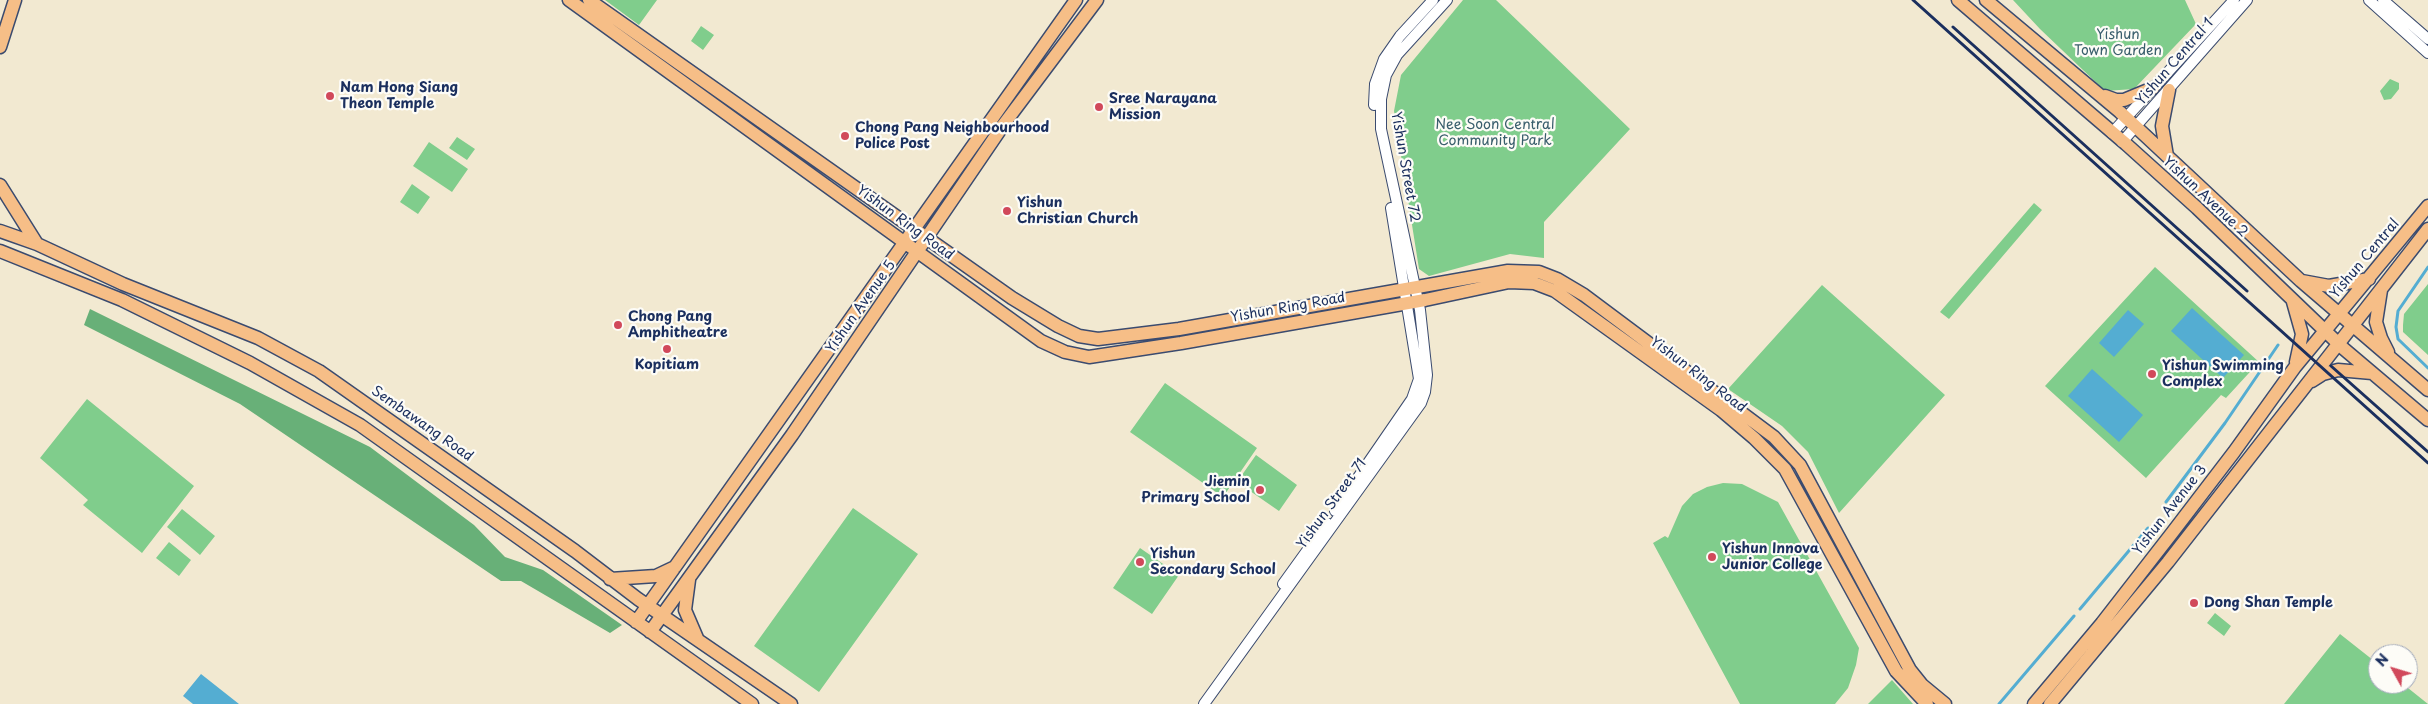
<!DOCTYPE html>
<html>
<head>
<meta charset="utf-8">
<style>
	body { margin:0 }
	#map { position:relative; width:2428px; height:704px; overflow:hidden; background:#f2e9d1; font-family:"Playpen Sans",sans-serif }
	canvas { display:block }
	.north { position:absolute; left:2368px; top:644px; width:50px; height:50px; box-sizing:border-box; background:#fdfcf7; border:1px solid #a3aaba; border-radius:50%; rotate:309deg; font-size:14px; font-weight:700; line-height:20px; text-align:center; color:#1b2f5e }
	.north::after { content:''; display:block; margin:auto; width:18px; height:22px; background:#d1495b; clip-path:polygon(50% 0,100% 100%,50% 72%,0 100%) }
</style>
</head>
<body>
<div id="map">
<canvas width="2428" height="704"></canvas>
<div class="north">N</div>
</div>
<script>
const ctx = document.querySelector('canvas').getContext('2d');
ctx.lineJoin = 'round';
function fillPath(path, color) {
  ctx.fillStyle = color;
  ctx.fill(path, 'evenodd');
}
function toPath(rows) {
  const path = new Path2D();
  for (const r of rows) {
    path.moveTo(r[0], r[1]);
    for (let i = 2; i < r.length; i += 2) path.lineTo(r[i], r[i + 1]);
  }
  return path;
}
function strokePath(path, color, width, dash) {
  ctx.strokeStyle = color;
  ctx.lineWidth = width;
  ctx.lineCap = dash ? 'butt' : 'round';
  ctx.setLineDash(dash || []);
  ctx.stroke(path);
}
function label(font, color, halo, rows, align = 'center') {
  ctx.font = font + ' "Playpen Sans",sans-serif';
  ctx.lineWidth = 4.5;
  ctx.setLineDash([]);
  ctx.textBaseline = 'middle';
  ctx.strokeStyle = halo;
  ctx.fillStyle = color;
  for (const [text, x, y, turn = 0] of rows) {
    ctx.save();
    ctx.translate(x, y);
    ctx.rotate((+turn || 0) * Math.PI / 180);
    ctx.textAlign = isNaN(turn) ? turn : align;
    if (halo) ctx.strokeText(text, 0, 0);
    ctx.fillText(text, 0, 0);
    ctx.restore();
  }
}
fillPath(toPath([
	[605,0,657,0,639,25],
	[1463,0,1496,0,1630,129,1544,222,1544,258,1510,254,1429,276,1419,269,1394,111,1401,75],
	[2013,0,2185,0,2196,24,2134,89,2105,91,2040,29],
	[701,26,714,35,703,50,691,41],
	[2390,79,2399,83,2399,89,2391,99,2384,100,2380,91],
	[457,137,475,149,467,160,449,148],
	[429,142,468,169,452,192,413,166],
	[412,184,430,197,418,214,400,202],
	[2034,203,2042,210,1949,319,1940,312],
	[2155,267,2259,362,2226,398,2221,395,2146,478,2045,386],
	[2428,284,2428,355,2403,332,2403,325,2404,314],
	[1822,285,1945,395,1839,513,1808,452,1782,426,1728,389],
	[1165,383,1257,448,1223,497,1130,432],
	[87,399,194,486,142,553,83,505,88,500,40,458],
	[1256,455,1297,485,1279,511,1237,482],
	[1723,483,1742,484,1778,502,1859,648,1856,665,1848,688,1835,704,1740,704,1653,543,1665,536,1668,538,1682,506,1693,494,1707,487],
	[853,508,918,554,819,692,754,646],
	[182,509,215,536,200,555,167,527],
	[169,542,191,560,179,576,156,558],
	[1140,548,1179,575,1152,614,1113,588],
	[2215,613,2231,626,2224,636,2207,623],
	[2340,634,2378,664,2378,684,2403,684,2428,704,2284,704],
	[1892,680,1913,704,1868,704]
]), '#80cd8c');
fillPath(toPath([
	[90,309,370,447,474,525,505,557,543,570,622,625,610,633,521,581,501,581,240,404,84,325]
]), '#68b078');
fillPath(toPath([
	[2192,308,2244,355,2223,378,2171,331],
	[2128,310,2144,324,2114,357,2099,343],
	[2092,369,2143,415,2119,442,2068,396],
	[201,674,239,704,193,704,183,696]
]), '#54add2');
strokePath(toPath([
	[2428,267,2398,311,2396,327,2398,339,2428,368],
	[2166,502,2225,423,2278,345],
	[2080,609,2148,528],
	[1999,704,2074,616]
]), '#54add2', 3);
const minor = toPath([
	[2369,0,2428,53],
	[2383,0,2428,39],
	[1374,105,1375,84,1384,59,1400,36,1433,0],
	[2112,133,2234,0],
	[2122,142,2247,0],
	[1335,511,1412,399,1419,379,1391,208],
	[1283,584,1327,523],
	[1204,704,1421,403,1425,392,1427,375,1420,310,1381,129,1381,99,1386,75,1397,55,1447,0]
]);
const major = toPath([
	[569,0,1041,341,1065,352,1089,357,1181,343,1425,300,1509,282,1534,283,1555,291,1721,410,1754,438,1785,469,1896,671,1927,704],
	[589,0,1012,298,1058,326,1079,336,1098,339,1179,329,1508,271,1539,272,1557,279,1584,295,1774,437,1800,465,1910,670,1922,685,1945,704],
	[1958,0,2126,144,2197,208,2344,349,2428,420],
	[1986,0,2120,112,2301,281,2428,390],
	[0,47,15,0],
	[2105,96,2116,100,2124,100,2153,88],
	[2167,156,2162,126,2169,90],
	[0,185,37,244],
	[0,231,37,244,123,284,258,338,319,371,575,551,638,599,791,704],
	[0,251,122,300,250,363,360,425,752,704],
	[2302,281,2329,286,2369,279],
	[2381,290,2376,322,2381,338,2388,352],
	[2293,302,2302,334,2296,362],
	[2312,381,2323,374,2338,370,2372,373],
	[610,579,656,576,675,567],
	[689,580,685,610,697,638],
	[636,622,1076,0],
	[650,632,792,435,1004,124,1097,0],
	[2034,704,2102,623,2172,533,2234,452,2295,367,2428,206],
	[2050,704,2168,562,2428,229]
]);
strokePath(minor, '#3b4b6f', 12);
strokePath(major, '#3b4b6f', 15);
strokePath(minor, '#fff', 10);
strokePath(major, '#f6be87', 12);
strokePath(toPath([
	[1913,0,2428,463],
	[1953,27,2247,291],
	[2331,366,2428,452]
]), '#1b2f5e', 3);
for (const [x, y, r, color] of [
	[330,96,5,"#d1495b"],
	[1099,107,5,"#d1495b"],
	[845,136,5,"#d1495b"],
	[1007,211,5,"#d1495b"],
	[618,325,5,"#d1495b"],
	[667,349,5,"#d1495b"],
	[2152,374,5,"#d1495b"],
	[1260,490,5,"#d1495b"],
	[1712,557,5,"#d1495b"],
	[1140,562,5,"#d1495b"],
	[2194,603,5,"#d1495b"]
]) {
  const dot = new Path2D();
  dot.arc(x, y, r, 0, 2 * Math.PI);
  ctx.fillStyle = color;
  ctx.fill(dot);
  strokePath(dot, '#fdfcf7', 2);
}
label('14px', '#395e6c', '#fdfcf7', [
	["Yishun",2118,35],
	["Town Garden",2118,51],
	["Nee Soon Central",1495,125],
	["Community Park",1495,141]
]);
label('14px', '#1b2f5e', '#fdfcf7', [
	["Yishun Central 1",2175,62,-49],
	["Yishun Street 72",1405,167,80],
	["Yishun Avenue 2",2205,197,43],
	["Yishun Ring Road",905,223,36],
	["Yishun Central",2365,259,-50],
	["Yishun Avenue 5",861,307,-55],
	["Yishun Ring Road",1288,308,-10],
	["Yishun Ring Road",1698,375,37],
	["Sembawang Road",422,424,35],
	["Yishun Street 71",1332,504,-54],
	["Yishun Avenue 3",2170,510,-52]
]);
label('bold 14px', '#1b2f5e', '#fdfcf7', [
	["Nam Hong Siang",340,88],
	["Theon Temple",340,104],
	["Sree Narayana",1109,99],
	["Mission",1109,115],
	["Chong Pang Neighbourhood",855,128],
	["Police Post",855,144],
	["Yishun",1017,203],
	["Christian Church",1017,219],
	["Chong Pang",628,317],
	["Amphitheatre",628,333],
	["Kopitiam",667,365,"center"],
	["Yishun Swimming",2162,366],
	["Complex",2162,382],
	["Jiemin",1250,482,"right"],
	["Primary School",1250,498,"right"],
	["Yishun Innova",1722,549],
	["Junior College",1722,565],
	["Yishun",1150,554],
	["Secondary School",1150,570],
	["Dong Shan Temple",2204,603]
], 'left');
</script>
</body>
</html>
